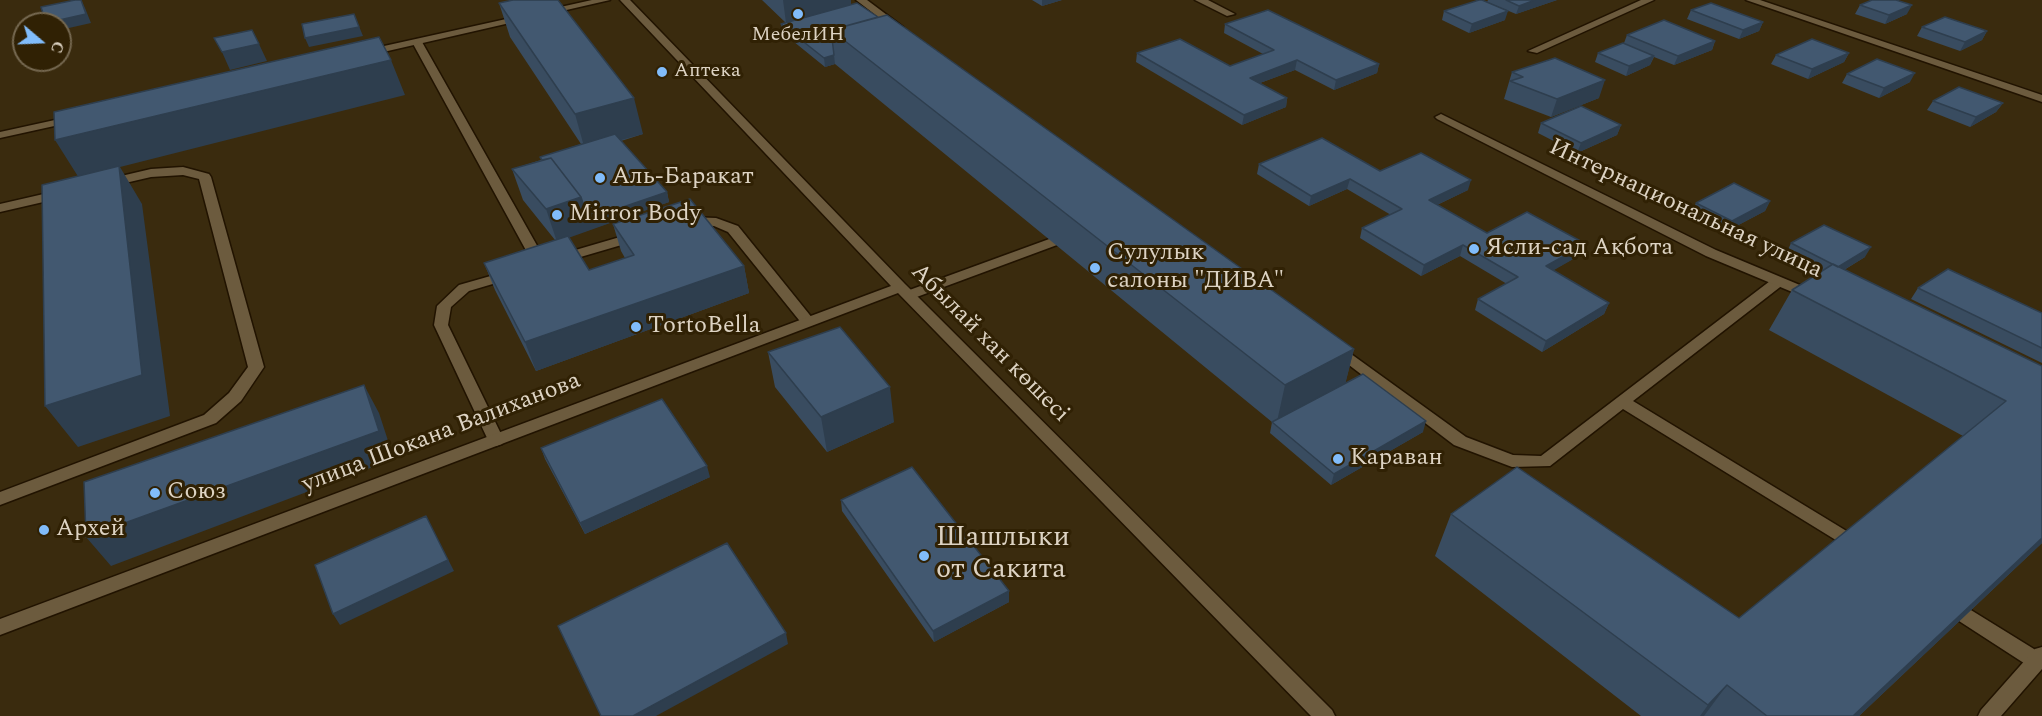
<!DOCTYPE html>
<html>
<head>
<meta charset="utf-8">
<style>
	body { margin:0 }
	#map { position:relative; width:2042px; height:716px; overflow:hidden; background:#3a2b0e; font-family:Spectral,serif }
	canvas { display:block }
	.north { position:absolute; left:12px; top:12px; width:60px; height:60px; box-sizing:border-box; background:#302104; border:2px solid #756850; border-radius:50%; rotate:109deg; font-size:16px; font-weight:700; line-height:24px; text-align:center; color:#ddd3c3 }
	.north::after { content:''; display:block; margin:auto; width:21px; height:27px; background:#81bcfa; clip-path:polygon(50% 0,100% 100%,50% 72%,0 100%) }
</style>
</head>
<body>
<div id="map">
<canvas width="2042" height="716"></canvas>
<div class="north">С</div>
</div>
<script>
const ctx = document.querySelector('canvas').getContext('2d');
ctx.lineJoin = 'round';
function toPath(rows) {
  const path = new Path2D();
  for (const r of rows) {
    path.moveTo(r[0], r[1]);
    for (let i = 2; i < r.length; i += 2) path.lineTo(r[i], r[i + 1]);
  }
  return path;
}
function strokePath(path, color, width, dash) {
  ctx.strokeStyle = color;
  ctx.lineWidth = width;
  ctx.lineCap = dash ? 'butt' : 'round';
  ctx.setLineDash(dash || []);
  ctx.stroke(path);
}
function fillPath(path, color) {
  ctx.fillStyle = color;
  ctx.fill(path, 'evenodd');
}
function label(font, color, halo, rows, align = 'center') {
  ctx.font = font + ' Spectral,serif';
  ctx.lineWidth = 6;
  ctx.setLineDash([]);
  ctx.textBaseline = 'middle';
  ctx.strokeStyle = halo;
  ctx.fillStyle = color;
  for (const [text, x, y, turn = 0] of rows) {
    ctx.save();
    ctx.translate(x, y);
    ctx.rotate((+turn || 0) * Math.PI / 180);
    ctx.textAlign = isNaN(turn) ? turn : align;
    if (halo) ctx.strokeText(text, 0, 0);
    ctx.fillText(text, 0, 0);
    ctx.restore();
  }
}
const service = toPath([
	[856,0,867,0,903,27,894,29,856,0],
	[1195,0,1208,0,1235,14,1227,16,1195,0],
	[417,39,422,42,548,265,546,268,536,268,534,265,412,42,417,39],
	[183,167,209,174,211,177,264,367,241,401,216,423,0,505,0,492,204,415,229,393,248,367,199,179,183,175,151,177,108,187,102,183,104,180,151,169,183,167],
	[61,190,65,191,67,194,65,197,0,212,0,204,61,190],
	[689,217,716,218,738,226,813,319,815,322,813,325,803,325,728,232,714,226,684,224,683,221,689,217],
	[637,232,644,236,642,239,560,263,553,259,555,256,637,232],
	[1052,238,1057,239,1059,242,1057,245,914,298,909,299,902,295,904,292,1052,238],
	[508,271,515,275,513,278,469,291,451,307,448,325,504,440,502,444,496,446,490,444,488,440,434,325,437,306,459,285,508,271],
	[1779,277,1786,281,1784,284,1633,401,1858,538,1861,543,1858,548,1852,550,1623,409,1550,466,1512,467,1454,445,1328,349,1335,344,1340,346,1466,437,1513,455,1541,456,1774,278,1779,277],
	[1966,607,2042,654,2042,668,2037,669,2030,667,1959,621,1957,615,1959,609,1966,607]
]);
const minor = toPath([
	[1641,0,1654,0,1537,53,1528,51,1641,0],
	[1746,0,1760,0,2042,95,2042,102,1746,0],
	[1441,114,1716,250,1819,293,1821,296,1814,300,1809,299,1706,256,1437,119,1435,117,1441,114],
	[2042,647,2042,669,2001,716,1978,716,1981,710,2035,649,2042,647]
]);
const tertiary = toPath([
	[592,0,610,0,366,56,361,53,366,50,592,0],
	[620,0,630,0,905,284,1332,710,1335,716,1311,716,898,293,0,635,0,619,891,286,620,0],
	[73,116,79,119,77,121,0,138,0,132,73,116]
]);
strokePath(service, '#211300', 3);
strokePath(minor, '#211300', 3);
strokePath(tertiary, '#211300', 3);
fillPath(service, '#6c5b3e');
fillPath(minor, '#6c5b3e');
fillPath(tertiary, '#6c5b3e');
fillPath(toPath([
	[762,0,851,0,851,5,1354,349,1345,384,1423,432,1331,485,1270,433,1272,422,835,64,825,67,783,33,781,24,786,23],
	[1032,0,1062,0,1042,6],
	[1488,0,1557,0,1516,14,1487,2],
	[499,3,643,134,621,141,667,192,669,202,569,237,589,270,625,258,621,251,613,224,744,266,749,293,536,371,495,290,484,263,555,240,523,200,512,169,541,160,540,157,581,144,510,37],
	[1860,5,1907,14,1885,24,1855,14],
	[1691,10,1763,22,1759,31,1739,39,1687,19],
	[1444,11,1505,20,1469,33,1442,20],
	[1225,24,1379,64,1377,73,1334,90,1295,70,1260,83,1287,98,1286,107,1242,125,1136,62,1137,53,1230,66,1263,54,1224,33],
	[1922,27,1987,31,1982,40,1960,51,1917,36],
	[1627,35,1715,41,1712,50,1674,65,1654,57,1650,65,1626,76,1595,62,1598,53,1624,43],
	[1849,53,1844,62,1808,79,1771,64,1776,55],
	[1512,72,1599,98,1551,117,1504,99],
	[1847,74,1910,82,1879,98,1842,83],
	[1933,101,2003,103,1996,112,1970,127,1927,110],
	[1541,123,1621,125,1617,135,1577,153,1538,133],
	[1259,164,1380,171,1468,190,1437,205,1487,233,1582,254,1553,270,1609,303,1604,314,1542,352,1475,310,1478,299,1507,284,1460,256,1421,276,1360,238,1362,228,1391,215,1347,189,1309,206,1257,174],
	[1770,201,1765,211,1727,231,1691,213,1696,203],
	[1791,243,1865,257,1844,270,2042,366,2042,543,1859,716,1641,716,1435,556,1451,514,1739,618,1963,436,1769,330,1792,290,1821,272,1786,254],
	[1918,288,2042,313,2042,363,1911,299],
	[768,352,894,422,827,452,775,387],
	[541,448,710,477,585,534,545,459],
	[841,500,1009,602,934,642,842,511]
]), '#394c60');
fillPath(toPath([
	[81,0,85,8,91,23,60,30,60,24,46,24,46,23],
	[783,0,851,0,851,6,786,23],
	[1042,0,1062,0,1042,6],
	[1535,0,1557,0,1516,14,1519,6],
	[1912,5,1907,14,1885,24,1889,15],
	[1508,11,1505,20,1469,33,1472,24],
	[354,14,363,36,309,47,305,38],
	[1763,22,1759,31,1739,39,1743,30],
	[1987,31,1982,40,1960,51,1965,42],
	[1715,41,1712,50,1674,65,1678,56],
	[259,44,267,61,230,70,222,52],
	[1849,53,1844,62,1808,79,1812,69],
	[834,55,835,64,825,67,824,58],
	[1654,56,1650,65,1626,76,1629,66],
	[391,60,405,95,120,167,142,204,170,416,78,447,45,406,79,178,55,140],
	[1297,60,1295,70,1249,87,1250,78],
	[1379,64,1377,73,1334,90,1336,80],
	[1915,73,1910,82,1879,98,1884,88],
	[1605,80,1599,98,1551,117,1557,99],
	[634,98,643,134,585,150,575,114],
	[1287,98,1286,107,1242,125,1244,115],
	[2003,103,1996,112,1970,127,1976,117],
	[1621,125,1617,135,1577,153,1581,143],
	[1350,179,1347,189,1309,206,1311,196],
	[1471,180,1468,190,1426,210,1429,200],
	[667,192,669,202,557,242,546,209,581,197],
	[1770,201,1765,211,1727,231,1732,221],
	[1586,244,1582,254,1542,277,1546,266],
	[1463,245,1460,256,1421,276,1424,265],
	[1871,247,1865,257,1832,277,1838,267],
	[744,266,749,293,536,371,525,342],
	[1609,303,1604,314,1542,352,1546,341],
	[1354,349,1344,389,1276,426,1285,385],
	[364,385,379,413,394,459,111,566,86,537],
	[890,387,894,422,827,452,821,417],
	[1426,421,1423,432,1331,485,1334,474],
	[707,466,710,477,585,534,580,523],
	[426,516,454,571,340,625,333,614],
	[2042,538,2042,543,1859,716,1853,716],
	[1009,591,1009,602,934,642,933,631],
	[786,633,788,644,656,716,633,716],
	[1727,685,1704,716,1700,716,1708,705]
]), '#2e3e4e');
const building = toPath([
	[75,0,81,0,86,14,46,23,41,7,75,0],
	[513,0,558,0,634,98,575,114,499,3,513,0],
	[1479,0,1482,0,1508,11,1472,24,1444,11,1479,0],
	[1506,0,1535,0,1519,6,1506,0],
	[1872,0,1896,0,1912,5,1889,15,1860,5,1872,0],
	[857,3,878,17,831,30,834,55,824,58,781,24,857,3],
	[1711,3,1763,22,1743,30,1691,10,1711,3],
	[1268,10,1379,64,1336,80,1297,60,1250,78,1287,98,1244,115,1137,53,1180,39,1230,66,1274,50,1225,24,1268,10],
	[354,14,359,27,305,38,302,24,354,14],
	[887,15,1354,349,1285,385,831,30,887,15],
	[1945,17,1987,31,1965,42,1922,27,1945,17],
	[1664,20,1715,41,1678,56,1627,35,1664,20],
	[252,30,259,44,222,52,214,38,252,30],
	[379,37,391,60,55,140,54,112,379,37],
	[1812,39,1849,53,1812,69,1776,55,1812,39],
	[1623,43,1654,56,1629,66,1598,53,1623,43],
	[1555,58,1605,80,1557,99,1510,81,1523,77,1512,72,1555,58],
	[1877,59,1915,73,1884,88,1847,74,1877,59],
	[1959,87,2003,103,1976,117,1933,101,1959,87],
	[1581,106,1621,125,1581,143,1541,123,1581,106],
	[615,134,667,192,588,219,581,197,551,158,542,160,540,157,615,134],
	[1322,138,1380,171,1421,153,1471,180,1429,200,1487,233,1527,212,1586,244,1546,266,1609,303,1546,341,1478,299,1518,277,1463,245,1424,265,1362,228,1402,209,1350,179,1311,196,1259,164,1322,138],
	[551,158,581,197,546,209,512,169,551,158],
	[119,166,142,375,45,406,42,185,119,166],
	[1734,183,1770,201,1732,221,1696,203,1734,183],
	[690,199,744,266,525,342,484,263,568,236,589,270,634,255,613,224,690,199],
	[1824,225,1871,247,1838,267,1791,243,1824,225],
	[1833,264,2042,366,2042,538,1853,716,1767,716,1727,685,1708,705,1451,514,1517,467,1739,618,2006,401,1792,290,1833,264],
	[1948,269,2042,313,2042,348,1918,288,1948,269],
	[840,327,890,387,821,417,768,352,840,327],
	[1363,374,1426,421,1334,474,1272,422,1363,374],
	[364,385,379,431,86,537,84,482,364,385],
	[662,399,707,466,580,523,541,448,662,399],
	[912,467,1009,591,933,631,841,500,912,467],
	[426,516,448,560,333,614,315,565,426,516],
	[727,543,786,633,633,716,601,716,558,626,727,543]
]);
fillPath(building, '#425870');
strokePath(building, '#2e3e4e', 1.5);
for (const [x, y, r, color] of [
	[798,14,6,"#81bcfa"],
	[662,72,6,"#81bcfa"],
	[600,178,6,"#81bcfa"],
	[557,215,6,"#81bcfa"],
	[1474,249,6,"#81bcfa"],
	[1095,268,6,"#81bcfa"],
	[636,327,6,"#81bcfa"],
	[1338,459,6,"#81bcfa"],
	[155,493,6,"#81bcfa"],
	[44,530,6,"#81bcfa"],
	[924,556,6,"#81bcfa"]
]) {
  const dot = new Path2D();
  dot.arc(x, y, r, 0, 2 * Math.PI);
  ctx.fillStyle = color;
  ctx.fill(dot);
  strokePath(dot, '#302104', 2);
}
label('20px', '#ddd3c3', '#302104', [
	["МебелИН",798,36],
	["Аптека",674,72,"left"]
]);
label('24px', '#ddd3c3', '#302104', [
	["Аль-Баракат",612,178],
	["Mirror Body",569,215],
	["Ясли-сад Ақбота",1486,249],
	["Сулулык",1107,254],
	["салоны \"ДИВА\"",1107,282],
	["TortoBella",648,327],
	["Караван",1350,459],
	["Союз",167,493],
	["Архей",56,530]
], 'left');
label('24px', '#ddd3c3', '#302104', [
	["Интернациональная улица",1685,210,25],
	["Абылай хан көшесі",989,344,45],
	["улица Шокана Валиханова",442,434,-21]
]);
label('28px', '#ddd3c3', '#302104', [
	["Шашлыки",936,540],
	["от Сакита",936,572]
], 'left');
</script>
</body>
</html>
